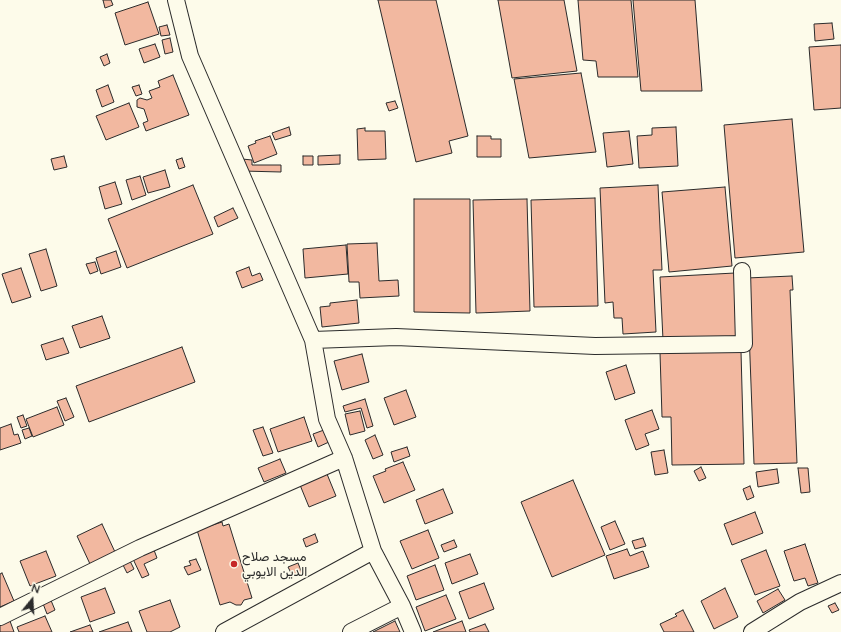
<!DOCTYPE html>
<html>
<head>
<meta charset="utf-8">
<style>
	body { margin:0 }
	#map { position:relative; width:841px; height:632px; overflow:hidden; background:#fdfbea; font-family:Lato,sans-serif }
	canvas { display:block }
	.north { position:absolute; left:12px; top:580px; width:40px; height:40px; -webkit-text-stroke:3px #fdfbea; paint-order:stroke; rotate:18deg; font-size:11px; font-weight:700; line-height:16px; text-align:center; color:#2b2b2b }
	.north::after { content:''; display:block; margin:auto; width:14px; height:18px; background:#2b2b2b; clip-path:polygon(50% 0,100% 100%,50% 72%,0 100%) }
</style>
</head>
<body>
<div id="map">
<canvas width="841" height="632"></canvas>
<div class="north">N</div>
</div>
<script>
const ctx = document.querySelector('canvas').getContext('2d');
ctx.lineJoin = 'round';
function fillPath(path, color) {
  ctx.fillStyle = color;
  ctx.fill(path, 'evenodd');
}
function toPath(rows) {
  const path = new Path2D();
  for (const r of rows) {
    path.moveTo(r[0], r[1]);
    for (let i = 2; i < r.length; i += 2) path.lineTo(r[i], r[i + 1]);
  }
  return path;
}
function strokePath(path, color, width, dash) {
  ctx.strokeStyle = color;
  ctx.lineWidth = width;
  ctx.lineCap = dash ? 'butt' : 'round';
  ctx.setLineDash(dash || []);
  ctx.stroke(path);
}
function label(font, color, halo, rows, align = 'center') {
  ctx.font = font + ' Lato,Vazirmatn,sans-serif';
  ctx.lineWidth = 3;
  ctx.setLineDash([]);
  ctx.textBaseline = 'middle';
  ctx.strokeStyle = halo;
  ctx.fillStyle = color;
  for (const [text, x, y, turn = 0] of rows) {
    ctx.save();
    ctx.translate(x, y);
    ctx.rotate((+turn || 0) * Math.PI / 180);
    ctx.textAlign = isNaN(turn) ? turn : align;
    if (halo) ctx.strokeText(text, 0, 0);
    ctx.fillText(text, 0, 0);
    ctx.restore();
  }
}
const building = toPath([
	[103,0,111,0,113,5,105,8,103,0],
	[378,0,436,0,468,136,449,141,452,153,416,162,378,0],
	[498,0,564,0,577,71,512,78,498,0],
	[578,0,631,0,638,77,598,77,596,61,583,60,578,0],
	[633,0,695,0,702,91,641,91,633,0],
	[148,2,159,34,125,45,115,13,148,2],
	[832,23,834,39,815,41,814,24,832,23],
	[167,25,170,35,161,36,159,27,167,25],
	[170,38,173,52,165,54,162,40,170,38],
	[155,44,160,57,144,63,139,49,155,44],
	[841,45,841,108,814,110,809,47,841,45],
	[107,54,110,63,104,66,100,57,107,54],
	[581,73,596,152,529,158,514,79,581,73],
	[173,75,189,115,146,131,143,123,148,121,144,109,137,107,137,100,140,98,147,100,152,98,149,91,160,87,158,81,173,75],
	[108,85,114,102,102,107,96,90,108,85],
	[139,85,142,94,136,96,132,87,139,85],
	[395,101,398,108,389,111,386,103,395,101],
	[129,103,139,127,106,140,96,116,129,103],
	[792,119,804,252,735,258,724,125,792,119],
	[289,127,291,135,275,140,272,133,289,127],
	[676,127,678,166,639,168,637,136,652,135,652,128,676,127],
	[365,128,365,131,385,131,386,159,358,160,357,129,365,128],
	[629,131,633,164,607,167,603,133,629,131],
	[270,136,277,154,254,163,248,146,256,143,255,141,270,136],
	[477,136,491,136,491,139,501,139,501,157,477,157,477,136],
	[340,155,340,164,318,165,318,156,340,155],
	[64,156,67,167,54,170,51,159,64,156],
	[303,156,313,156,313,165,303,165,303,156],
	[182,158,185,167,179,169,176,160,182,158],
	[242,159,252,160,252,165,281,165,281,172,242,171,242,159],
	[165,170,170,187,148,193,143,177,165,170],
	[140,176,146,195,132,200,126,180,140,176],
	[115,182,122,204,105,209,99,187,115,182],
	[193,185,213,234,127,268,108,219,193,185],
	[658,185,662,270,653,270,656,332,623,334,622,318,614,318,613,302,605,303,600,188,658,185],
	[725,187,732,266,669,272,662,192,725,187],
	[595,198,598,306,534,307,531,200,595,198],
	[414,199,470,199,470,313,414,312,414,199],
	[527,199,530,311,476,313,473,200,527,199],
	[233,208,238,218,218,227,214,217,233,208],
	[377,243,379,281,398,280,399,296,360,298,359,282,349,282,347,244,377,243],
	[346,245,348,274,305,278,303,249,346,245],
	[46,249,57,286,41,291,29,254,46,249],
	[116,251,121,267,101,274,96,258,116,251],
	[95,262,98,271,90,274,86,264,95,262],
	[249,267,252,276,260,273,263,280,242,288,236,272,249,267],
	[21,268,31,297,12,303,2,274,21,268],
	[735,273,738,336,663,340,660,277,735,273],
	[792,276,793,290,790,290,797,463,754,464,747,278,792,276],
	[357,300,359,323,322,327,320,307,330,306,330,303,357,300],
	[102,316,110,338,80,348,72,326,102,316],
	[63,338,69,353,46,360,41,345,63,338],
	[182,347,195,382,89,422,76,386,182,347],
	[741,351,744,464,672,465,671,417,662,417,660,353,741,351],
	[362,354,369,382,342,390,334,361,362,354],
	[626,365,635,393,615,400,606,372,626,365],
	[406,390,416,417,394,425,384,398,406,390],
	[66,398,74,417,65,421,57,401,66,398],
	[365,399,373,426,367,428,361,408,345,412,343,406,365,399],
	[57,407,64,425,33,437,26,419,57,407],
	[652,410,659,429,645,434,649,445,636,450,625,420,652,410],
	[360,411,365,431,350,435,345,414,360,411],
	[23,415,27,426,21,428,17,417,23,415],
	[304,417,312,441,278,452,270,429,304,417],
	[11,424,14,435,18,434,21,443,0,450,0,428,11,424],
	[263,427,273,453,263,456,253,430,263,427],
	[29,428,32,436,25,439,22,430,29,428],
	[324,430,329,442,318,447,313,434,324,430],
	[375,435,383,455,373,459,365,440,375,435],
	[407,447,410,456,394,462,391,452,407,447],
	[664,450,668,473,655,475,651,452,664,450],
	[280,459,286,473,264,482,258,468,280,459],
	[403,462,415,490,384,503,373,476,386,471,385,469,403,462],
	[701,467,706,478,699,481,694,471,701,467],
	[798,468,808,468,810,492,801,493,798,468],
	[777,469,779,483,758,487,756,472,777,469],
	[327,474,336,496,309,507,300,485,327,474],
	[573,480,605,555,552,577,521,502,573,480],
	[750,486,754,497,747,500,743,489,750,486],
	[443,489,453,513,425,524,416,500,443,489],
	[755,512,763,533,732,545,724,524,755,512],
	[615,521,625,544,610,550,601,527,615,521],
	[222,522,223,526,229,524,252,598,244,600,241,605,236,605,230,602,220,605,197,530,222,522],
	[102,524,115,552,90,564,77,536,102,524],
	[428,530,439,558,412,569,400,541,428,530],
	[315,534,318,542,306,547,303,539,315,534],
	[643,538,646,546,635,549,632,541,643,538],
	[454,540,457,547,444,552,441,545,454,540],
	[805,544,818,583,808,586,805,578,794,581,784,551,805,544],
	[627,549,630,556,643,551,649,567,614,579,606,556,627,549],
	[154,550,157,558,144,564,149,575,142,578,133,559,154,550],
	[766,550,780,586,755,595,741,560,766,550],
	[46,551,56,576,30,586,20,561,46,551],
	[470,554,478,574,452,584,445,563,470,554],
	[196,559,201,570,188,575,184,567,191,565,189,561,196,559],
	[130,561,134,569,127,573,123,565,130,561],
	[298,563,302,573,293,577,288,567,298,563],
	[435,565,444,590,416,600,407,576,435,565],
	[2,573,14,601,0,607,0,574,2,573],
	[484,583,494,609,469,619,459,592,484,583],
	[105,588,115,613,90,622,81,597,105,588],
	[725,588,738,617,714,629,701,601,725,588],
	[778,589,785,600,763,613,757,601,778,589],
	[446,595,456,619,425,631,416,607,446,595],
	[50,598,55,610,47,614,42,601,50,598],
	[170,600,180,627,170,632,147,632,139,611,170,600],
	[835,603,839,610,832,613,828,606,835,603],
	[683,610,694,632,664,632,660,624,677,616,675,614,683,610],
	[45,616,52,632,19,632,17,627,45,616],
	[10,621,14,632,0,632,0,625,10,621],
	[395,621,400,632,373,632,395,621],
	[462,621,466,632,433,632,462,621],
	[128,622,132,632,99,632,128,622],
	[485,624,489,632,470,632,469,630,485,624],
	[90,625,93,632,70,632,90,625]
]);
fillPath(building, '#f2b8a0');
strokePath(building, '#2b2b2b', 1);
const minor = toPath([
	[176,0,190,56,313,340,327,419,344,458,373,551,402,606,413,632],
	[313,340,396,337,595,346,744,344,742,271],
	[0,617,140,548,344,458],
	[224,632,373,551],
	[351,632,402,606],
	[752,632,800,602,841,583]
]);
strokePath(minor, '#2b2b2b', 18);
strokePath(minor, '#fdfbea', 16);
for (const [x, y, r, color] of [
	[234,564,4,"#c62828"]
]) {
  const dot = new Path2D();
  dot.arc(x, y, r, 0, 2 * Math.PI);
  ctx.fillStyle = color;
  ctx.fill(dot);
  strokePath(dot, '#fdfbea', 1.5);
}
label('13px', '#2b2b2b', '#fdfbea', [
	["مسجد صلاح",242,557],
	["الدين الايوبي",242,572]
], 'left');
</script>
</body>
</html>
